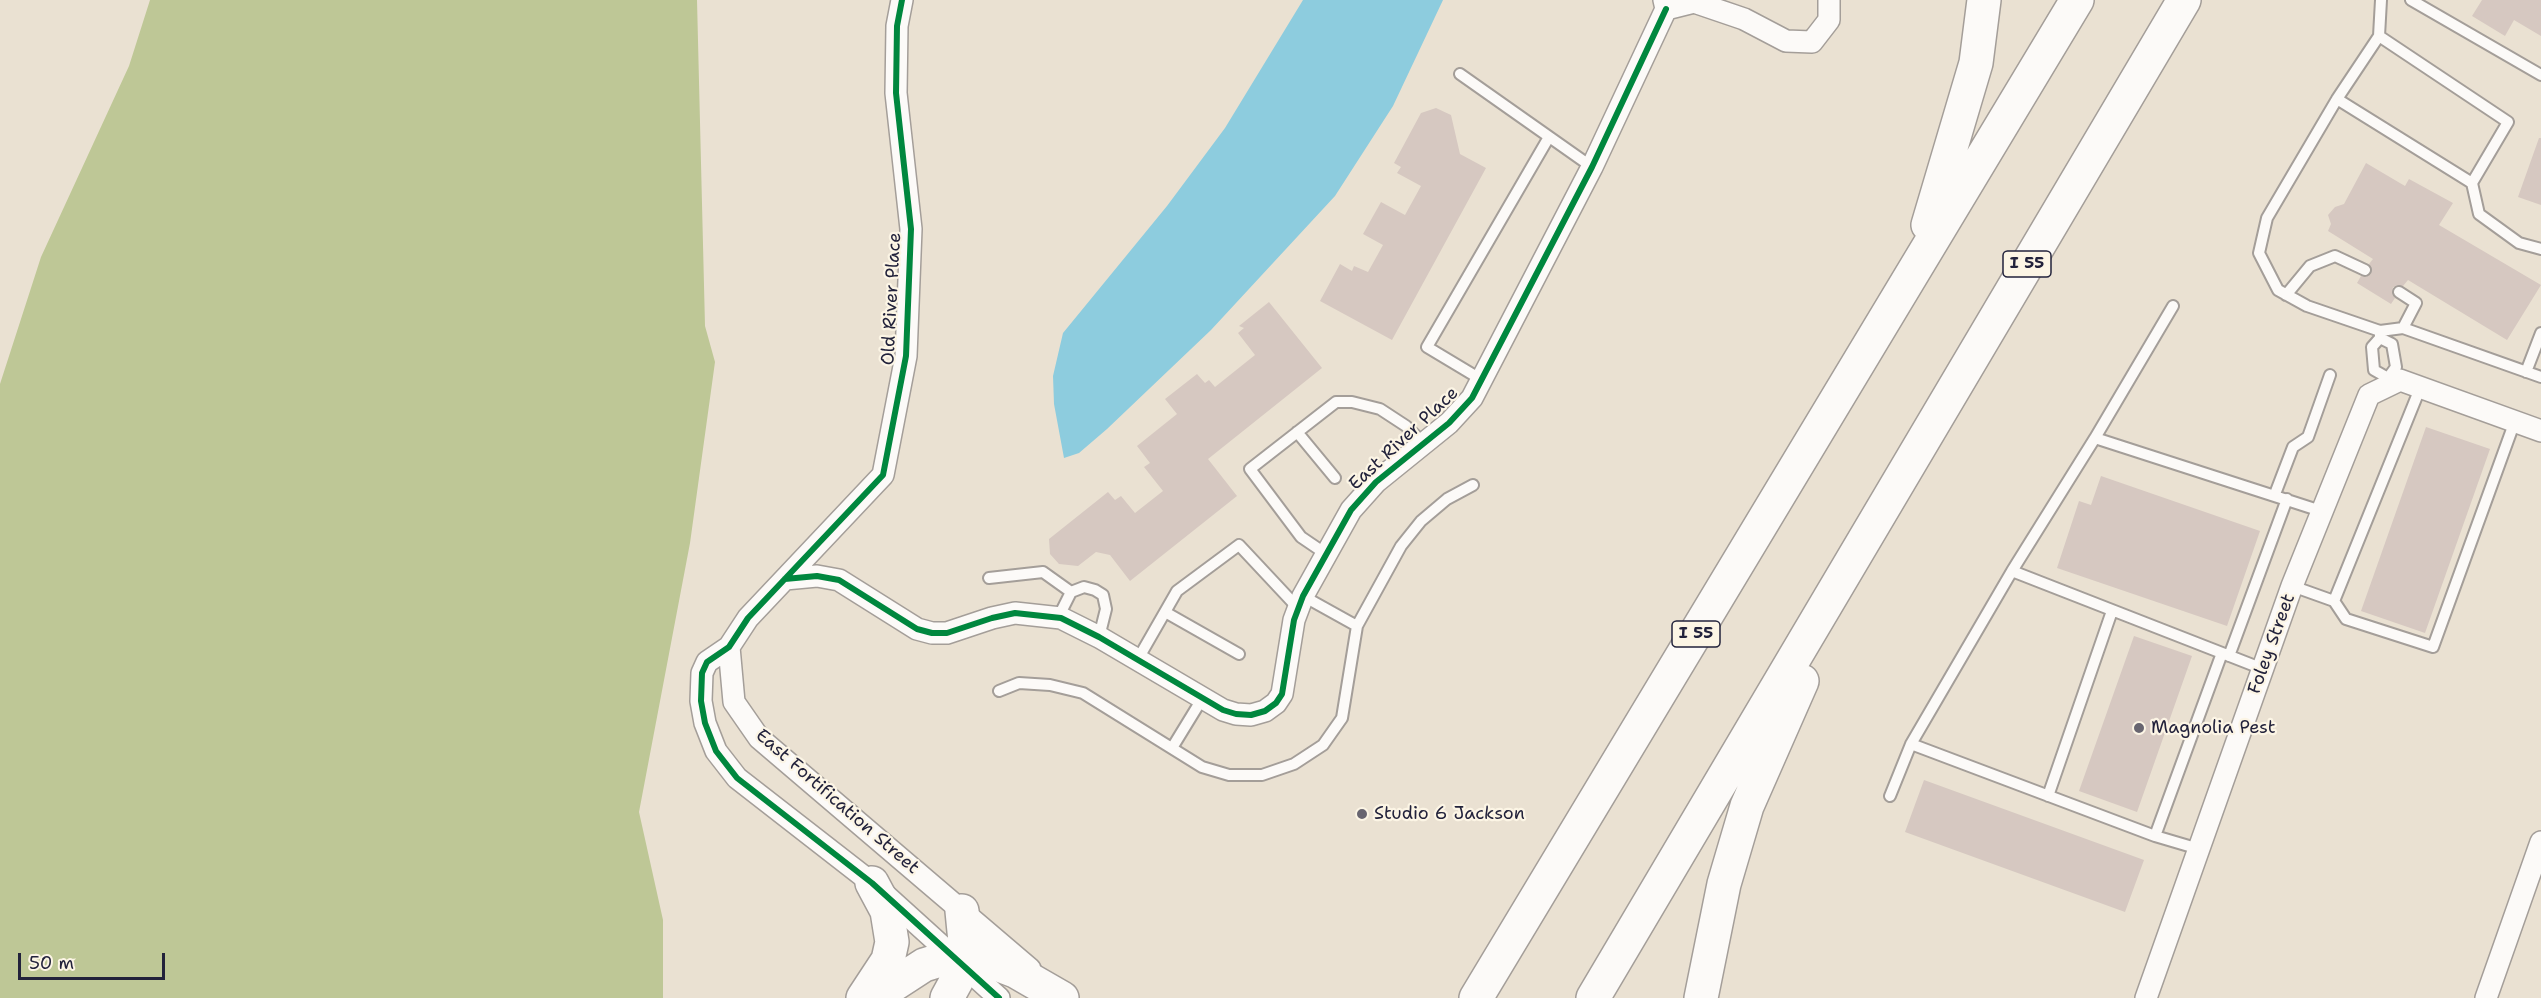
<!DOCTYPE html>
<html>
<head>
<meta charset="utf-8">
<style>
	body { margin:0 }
	#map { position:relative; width:2541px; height:998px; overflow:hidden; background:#eae1d2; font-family:"Shantell Sans",sans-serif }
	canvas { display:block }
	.scale { position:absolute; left:18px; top:953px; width:147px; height:27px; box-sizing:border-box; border:3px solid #22223b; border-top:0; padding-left:8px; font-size:18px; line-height:21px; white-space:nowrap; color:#22223b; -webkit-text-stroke:4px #fcf5e5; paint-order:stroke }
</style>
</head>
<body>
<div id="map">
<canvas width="2541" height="998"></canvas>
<div class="scale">50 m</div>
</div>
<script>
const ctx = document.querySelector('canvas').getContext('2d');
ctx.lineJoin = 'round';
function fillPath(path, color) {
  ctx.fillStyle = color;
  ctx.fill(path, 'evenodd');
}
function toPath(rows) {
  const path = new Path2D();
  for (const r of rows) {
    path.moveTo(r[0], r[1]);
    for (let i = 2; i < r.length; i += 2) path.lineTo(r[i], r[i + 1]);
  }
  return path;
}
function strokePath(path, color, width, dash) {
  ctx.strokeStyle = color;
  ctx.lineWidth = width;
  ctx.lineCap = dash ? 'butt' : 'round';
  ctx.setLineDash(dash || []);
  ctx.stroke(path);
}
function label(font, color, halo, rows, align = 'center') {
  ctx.font = font + ' "Shantell Sans",sans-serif';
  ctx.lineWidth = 4.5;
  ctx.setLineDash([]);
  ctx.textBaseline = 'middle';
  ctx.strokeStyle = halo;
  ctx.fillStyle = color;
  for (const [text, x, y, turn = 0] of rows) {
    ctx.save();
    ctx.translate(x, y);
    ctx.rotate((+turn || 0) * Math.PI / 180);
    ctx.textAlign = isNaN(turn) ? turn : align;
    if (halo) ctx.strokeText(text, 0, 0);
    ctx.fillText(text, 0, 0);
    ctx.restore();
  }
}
fillPath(toPath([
	[150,0,697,0,705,326,715,362,690,543,639,812,663,920,663,998,0,998,0,384,41,257,129,66]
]), '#bec796');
fillPath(toPath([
	[1303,0,1443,0,1393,106,1335,196,1211,330,1107,429,1079,453,1064,458,1054,404,1053,376,1063,333,1167,206,1225,128]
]), '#8dccde');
fillPath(toPath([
	[2482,0,2541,0,2541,36,2514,20,2505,36,2472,16],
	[1436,108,1451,115,1460,154,1486,168,1392,340,1320,301,1340,264,1352,271,1354,266,1368,272,1383,245,1363,234,1381,202,1405,215,1421,186,1397,173,1401,167,1394,163,1421,113],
	[2539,138,2541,138,2541,205,2518,197],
	[2366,163,2405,186,2409,179,2453,203,2439,225,2541,285,2507,340,2408,280,2403,286,2393,287,2392,292,2395,298,2391,304,2357,283,2361,276,2366,277,2371,274,2369,264,2373,259,2328,231,2331,224,2328,215,2335,207,2344,204],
	[1269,302,1322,368,1208,459,1237,496,1130,581,1110,555,1096,552,1078,566,1059,564,1050,554,1049,539,1108,492,1115,500,1121,496,1135,513,1163,491,1144,467,1150,463,1137,446,1177,414,1165,399,1197,374,1205,383,1209,380,1215,387,1255,355,1238,333,1244,328,1239,326],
	[2426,427,2490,449,2425,633,2361,611],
	[2101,476,2260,531,2227,626,2057,568,2079,501,2091,505],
	[2134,636,2192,656,2137,812,2079,791],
	[1924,780,2144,860,2125,912,1905,832]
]), '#d6c8c1');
const lane = toPath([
	[2411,0,2541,75],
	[2379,36,2508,122,2472,183,2337,99,2379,36,2381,0],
	[1460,74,1592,167],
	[2337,99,2267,218,2259,253,2278,290,2307,306,2380,331,2380,338],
	[2472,183,2479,214,2519,243,2541,249],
	[2399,292,2416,303,2403,328],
	[2286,295,2310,266,2335,256,2365,270],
	[2380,331,2403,328,2541,377],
	[2526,372,2541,333],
	[2388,378,2374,370,2372,347,2380,338,2392,344,2396,367,2388,378,2389,384],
	[1482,380,1427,347,1549,137],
	[1297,432,1335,478],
	[2095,438,2173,306],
	[2275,494,2293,447,2308,437,2330,375],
	[1326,554,1301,537,1250,469,1336,402,1352,402,1380,409,1406,426,1424,444],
	[2012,571,2263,669],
	[989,578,1043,572,1071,592],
	[2292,586,2334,601,2421,386],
	[1303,596,1357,626],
	[2334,601,2346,619,2433,647,2515,421],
	[1165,612,1239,654],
	[1058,618,1071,592,1084,587,1095,590,1103,595,1106,609,1099,637],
	[2229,656,2287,499],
	[1138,659,1177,591,1239,545,1298,608],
	[999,691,1019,683,1050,685,1083,693,1202,767,1229,775,1262,775,1294,764,1323,745,1342,718,1357,626,1401,546,1421,521,1447,499,1473,485],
	[1172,748,1202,699],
	[1890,796,1911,744],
	[2048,796,2112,611],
	[2155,836,2222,653],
	[2199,849,2155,836,1911,744,2012,571,2095,438,2321,511]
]);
const street = toPath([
	[902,0,897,26,896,93,911,229,906,356,883,475,748,618,729,647,707,662,702,673,701,701,705,723,716,751,737,778,872,883,999,998],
	[1664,0,1666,9,1694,2,1744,19,1786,41,1812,42,1829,20,1829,0],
	[785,579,817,576,839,580,917,629,932,633,947,633,992,618,1015,613,1061,618,1099,637,1223,710,1236,714,1251,715,1265,711,1276,703,1282,694,1294,620,1303,596,1351,510,1376,482,1449,423,1472,398,1592,167,1666,9],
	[729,647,734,702,759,738,1030,969],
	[2146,998,2292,586,2369,395,2400,380,2541,431],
	[2486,998,2541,842]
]);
const highway = toPath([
	[1928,225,1976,63,1984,0],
	[863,998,888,960,892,942,887,911,872,883],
	[873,998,924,965,966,952,1015,971,1062,998],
	[947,998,964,967,966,952,962,911],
	[1476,998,2077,0],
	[1593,998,2184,0],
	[1701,998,1724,884,1747,806,1802,681]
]);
strokePath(lane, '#a49e99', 14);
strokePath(street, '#a49e99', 24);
strokePath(highway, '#a49e99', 36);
strokePath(lane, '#fcfaf8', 10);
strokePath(street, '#fcfaf8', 21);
strokePath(highway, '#fcfaf8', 33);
strokePath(toPath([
	[902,0,897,26,896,93,911,229,906,356,883,475,748,618,729,647,707,662,702,673,701,701,705,723,716,751,737,778,872,883,999,998],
	[785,579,817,576,839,580,917,629,932,633,947,633,992,618,1015,613,1061,618,1099,637,1223,710,1236,714,1251,715,1265,711,1276,703,1282,694,1294,620,1303,596,1351,510,1376,482,1449,423,1472,398,1592,167,1666,9]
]), '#00873e', 6);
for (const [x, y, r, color] of [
	[2139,728,6,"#686570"],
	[1362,814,6,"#686570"]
]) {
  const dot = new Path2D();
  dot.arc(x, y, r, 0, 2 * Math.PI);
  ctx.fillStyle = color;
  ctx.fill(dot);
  strokePath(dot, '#fcf5e5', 2);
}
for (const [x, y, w] of [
	[2027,264,48],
	[1696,634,48]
]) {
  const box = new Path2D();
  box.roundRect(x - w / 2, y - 13, w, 26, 4.5);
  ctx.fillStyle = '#fcf5e5';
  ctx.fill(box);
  strokePath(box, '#22223b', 1.5);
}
label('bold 16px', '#22223b', null, [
	["I 55",2027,264],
	["I 55",1696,634]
]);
label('18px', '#22223b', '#fcf5e5', [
	["Old River Place",892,299,-87],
	["East River Place",1404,439,-43],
	["Foley Street",2272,644,-70],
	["East Fortification Street",837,802,41]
]);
label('18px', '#22223b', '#fcf5e5', [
	["Magnolia Pest",2151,728],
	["Studio 6 Jackson",1374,814]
], 'left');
</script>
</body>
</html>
